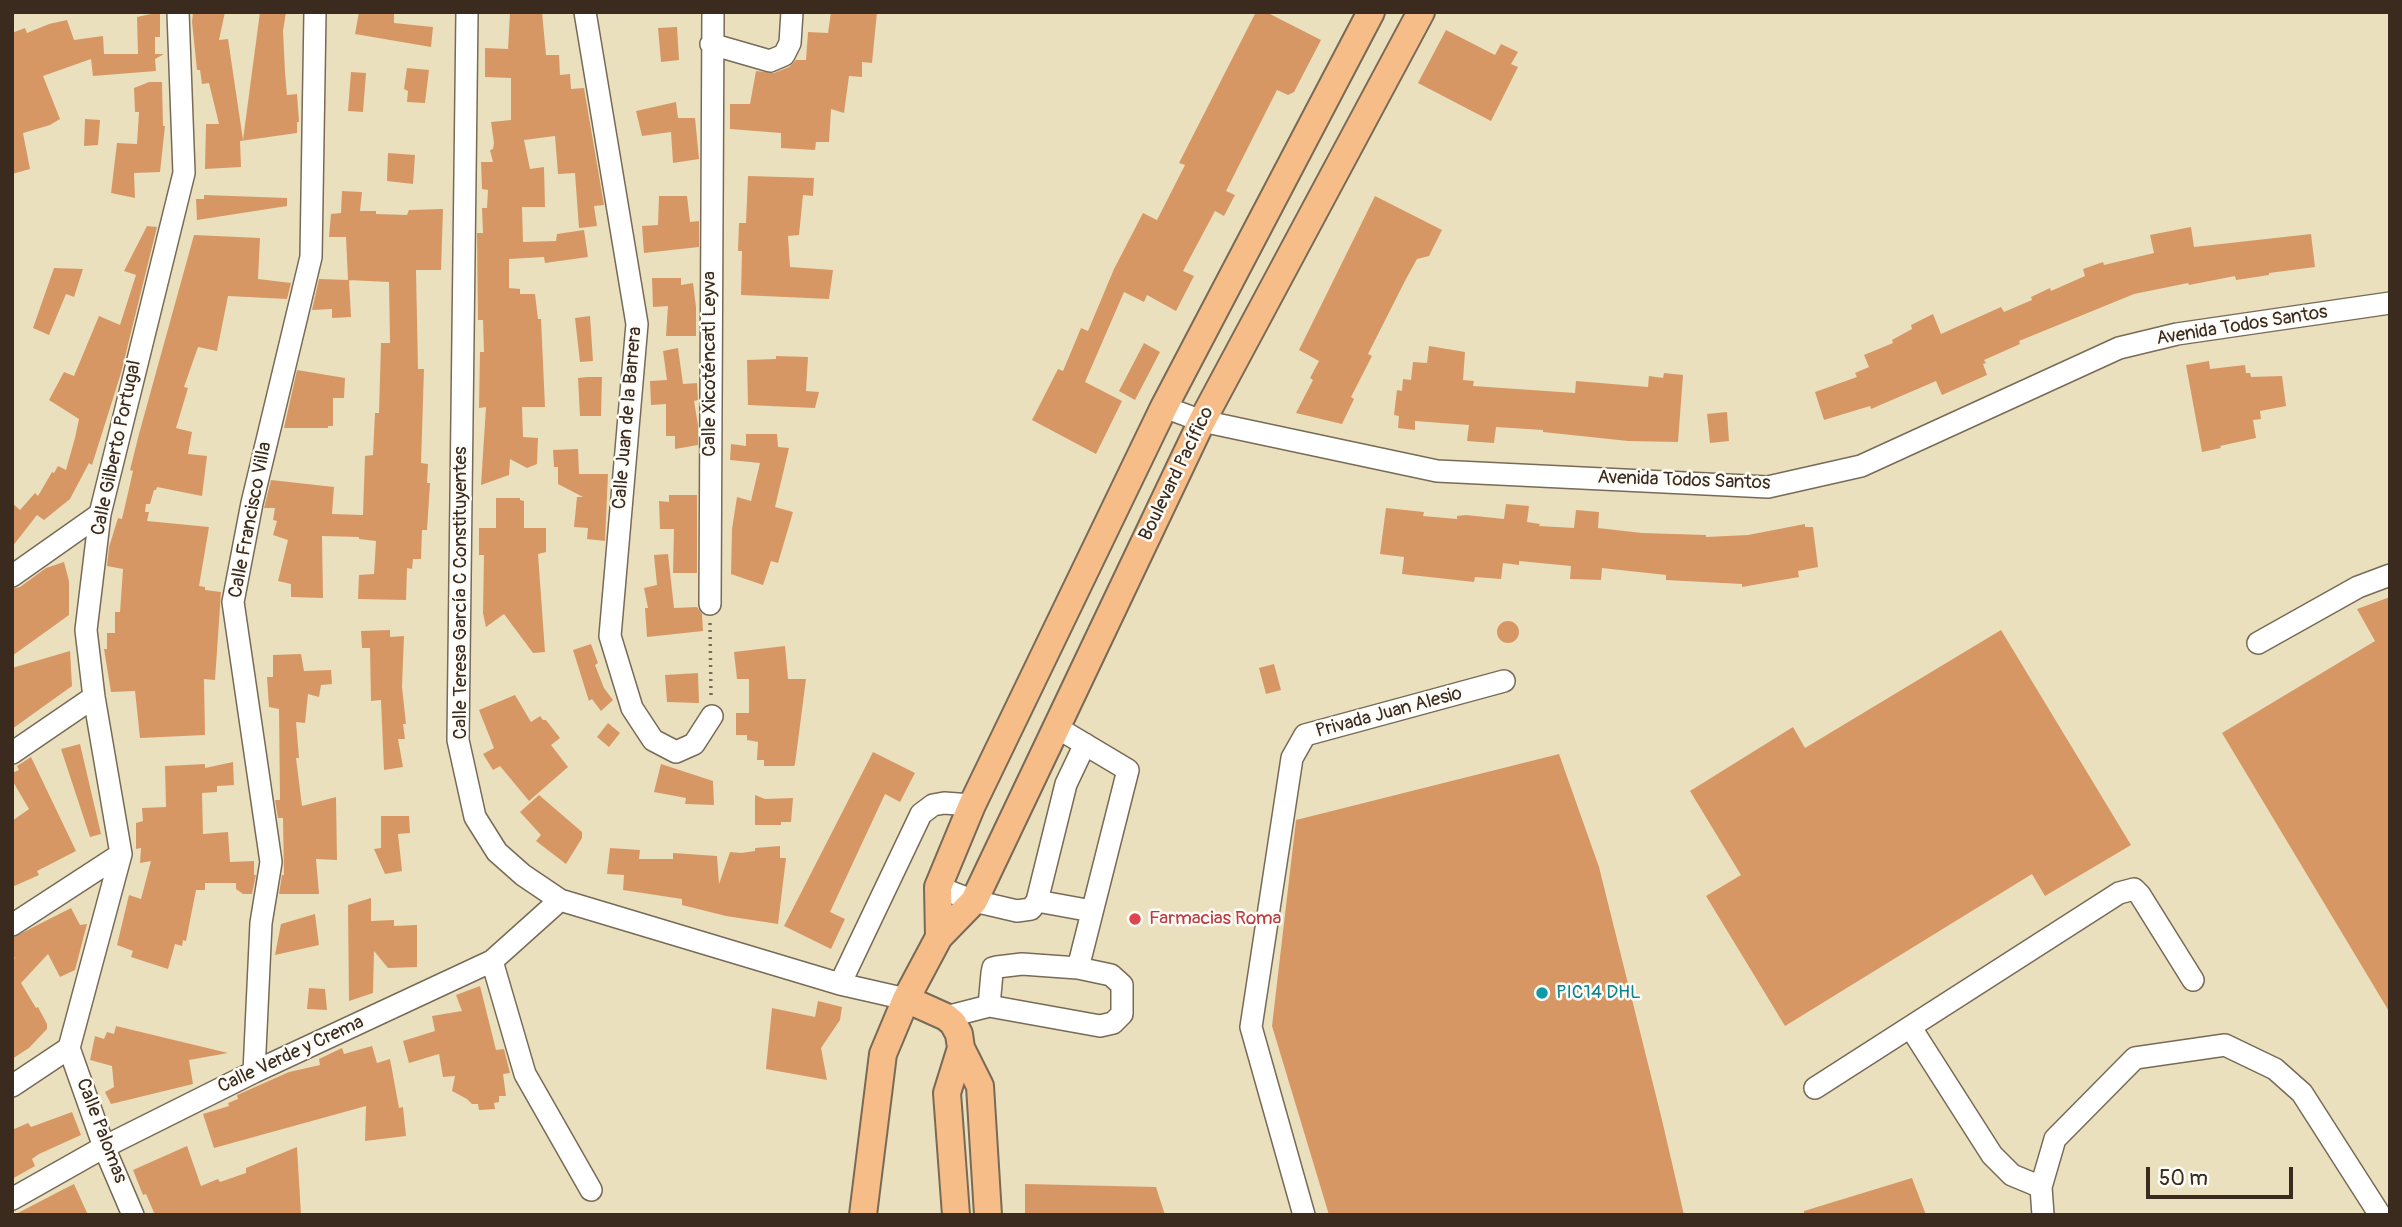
<!DOCTYPE html>
<html>
<head>
<meta charset="utf-8">
<style>
	body { margin:0 }
	#map { position:relative; width:2402px; height:1227px; overflow:hidden; background:#eae0be; font-family:Pangolin,sans-serif }
	canvas { display:block }
	.frame { position:absolute; inset:0; border:14px solid #3b2a1e; pointer-events:none }
	.scale { position:absolute; left:2146px; top:1167px; width:147px; height:32px; box-sizing:border-box; border:4px solid #3b2a1e; border-top:0; padding-left:9px; font-size:21px; line-height:24px; white-space:nowrap; color:#3b2a1e; -webkit-text-stroke:5px #fdfcf7; paint-order:stroke }
</style>
</head>
<body>
<div id="map">
<canvas width="2402" height="1227"></canvas>
<div class="frame"></div>
<div class="scale">50 m</div>
</div>
<script>
const ctx = document.querySelector('canvas').getContext('2d');
ctx.lineJoin = 'round';
function fillPath(path, color) {
  ctx.fillStyle = color;
  ctx.fill(path, 'evenodd');
}
function toPath(rows) {
  const path = new Path2D();
  for (const r of rows) {
    if (r.length === 3) {
      path.moveTo(r[0] + r[2], r[1]);
      path.arc(r[0], r[1], r[2], 0, 2 * Math.PI);
      continue;
    }
    path.moveTo(r[0], r[1]);
    for (let i = 2; i < r.length; i += 2) path.lineTo(r[i], r[i + 1]);
  }
  return path;
}
function strokePath(path, color, width, dash) {
  ctx.strokeStyle = color;
  ctx.lineWidth = width;
  ctx.lineCap = dash ? 'butt' : 'round';
  ctx.setLineDash(dash || []);
  ctx.stroke(path);
}
function label(font, color, halo, rows, align = 'center') {
  ctx.font = font + ' Pangolin,sans-serif';
  ctx.lineWidth = 5;
  ctx.setLineDash([]);
  ctx.textBaseline = 'middle';
  ctx.strokeStyle = halo;
  ctx.fillStyle = color;
  for (const [text, x, y, turn = 0] of rows) {
    ctx.save();
    ctx.translate(x, y);
    ctx.rotate((+turn || 0) * Math.PI / 180);
    ctx.textAlign = isNaN(turn) ? turn : align;
    if (halo) ctx.strokeText(text, 0, 0);
    ctx.fillText(text, 0, 0);
    ctx.restore();
  }
}
fillPath(toPath([
	[160,12,160,37,155,37,155,54,164,54,155,59,156,71,93,76,91,59,43,76,60,119,50,125,23,133,30,169,12,174,12,33,25,28,27,33,49,24,67,20,74,40,103,36,104,54,138,54,137,17],
	[193,12,225,12,219,40,228,39,243,140,260,12,286,12,283,31,285,72,287,95,297,94,299,122,297,122,297,133,240,141,241,167,205,169,206,124,219,124,209,83,202,84,200,70,197,70,192,22],
	[359,12,394,12,394,23,433,27,431,47,355,34],
	[510,12,542,12,546,55,559,55,560,75,570,74,571,89,584,88,604,205,594,206,597,226,579,228,575,173,558,174,555,136,524,140,530,169,544,167,545,207,522,207,523,242,556,241,557,234,584,230,588,257,545,263,544,257,509,259,509,288,520,289,520,294,535,294,538,319,541,319,545,407,522,407,523,437,538,438,537,464,527,468,510,459,509,475,481,485,486,407,479,408,480,352,484,352,483,320,478,320,477,233,483,233,482,208,487,208,488,190,482,189,481,162,493,162,490,150,493,149,494,143,491,122,511,120,511,78,485,77,485,48,508,49],
	[831,12,877,12,872,63,862,62,862,77,849,76,844,113,831,109,829,142,816,142,815,150,781,148,781,133,730,129,730,104,750,104,756,71,774,73,789,67,796,60,806,60,808,32,828,33],
	[1256,12,1266,12,1321,40,1294,92,1288,95,1277,90,1226,191,1235,195,1224,216,1215,211,1183,271,1194,276,1176,311,1147,295,1144,302,1124,292,1085,382,1122,401,1096,454,1032,420,1058,369,1063,371,1081,328,1088,331,1114,269,1143,213,1157,220,1185,165,1179,163],
	[677,27,679,60,661,62,658,28],
	[1446,30,1495,55,1501,44,1518,52,1511,64,1518,67,1491,121,1418,83],
	[407,68,429,70,425,103,407,102,408,91,404,89],
	[351,72,366,73,363,112,348,111],
	[149,82,162,82,163,126,165,126,160,172,134,173,135,198,111,193,117,143,137,144,139,112,135,112,134,88],
	[676,102,678,118,695,118,699,159,673,163,671,132,642,136,636,111],
	[85,119,100,120,98,145,84,146],
	[388,153,415,155,413,184,387,181],
	[748,176,814,178,813,196,803,195,799,235,788,236,790,267,833,270,829,299,741,295,742,251,738,251,739,223,746,223],
	[342,191,362,192,360,211,376,211,376,214,407,215,409,210,443,209,441,270,416,270,418,369,424,369,421,463,428,464,427,483,430,483,427,530,422,530,421,559,413,559,412,569,407,568,406,600,358,599,359,575,374,574,376,541,359,539,359,537,322,536,323,598,291,597,291,584,278,581,288,540,273,535,277,521,273,520,275,508,264,508,271,480,334,487,332,514,363,515,365,456,373,455,375,413,379,413,381,343,390,343,389,282,348,280,346,237,329,237,331,214,341,213],
	[204,195,287,198,287,206,197,220,196,199,204,199],
	[659,196,687,196,690,222,699,221,699,247,644,253,642,226,658,225],
	[1375,196,1442,230,1429,256,1417,259,1406,279,1368,354,1372,356,1351,397,1354,399,1342,424,1296,413,1313,380,1310,378,1319,361,1299,350],
	[147,226,157,227,121,373,92,465,89,463,70,499,44,520,37,515,12,547,12,503,20,510,35,493,38,496,52,472,54,473,58,466,66,470,75,438,79,419,49,400,64,372,74,376,99,316,120,325,136,275,124,271],
	[2191,227,2194,247,2311,234,2315,267,2269,273,2269,275,2236,280,2235,276,2189,285,2188,283,2134,294,2019,341,2020,344,1984,360,1986,363,1983,364,1987,375,1942,395,1936,381,1871,409,1870,406,1824,420,1815,392,1857,377,1855,373,1869,367,1864,355,1893,343,1892,340,1912,329,1911,325,1933,314,1941,334,2001,307,2004,312,2032,300,2031,297,2050,288,2051,291,2085,276,2083,269,2103,262,2104,265,2154,253,2150,235],
	[194,235,260,238,258,279,291,283,287,299,228,296,217,351,198,347,184,387,188,388,176,428,192,432,188,454,207,456,202,496,157,487,156,490,154,490,150,504,146,504,145,512,149,512,147,521,209,527,199,586,205,587,205,590,221,592,215,680,204,679,205,735,140,738,135,691,111,692,104,649,107,649,107,633,115,633,115,612,120,612,123,569,107,566,109,547,118,518,122,519,133,471,130,470,139,434],
	[54,268,83,269,74,297,66,294,49,335,33,328],
	[652,278,681,278,681,285,693,283,696,307,696,336,666,336,668,306,653,307],
	[319,279,349,280,351,317,332,318,332,309,312,310],
	[590,316,593,361,580,362,575,318],
	[1144,343,1160,352,1135,400,1119,391],
	[1429,346,1465,352,1463,380,1474,381,1473,386,1575,393,1576,381,1648,387,1649,376,1663,378,1664,373,1683,375,1678,442,1628,441,1543,432,1543,430,1496,427,1494,443,1467,441,1469,425,1415,421,1415,430,1398,428,1399,416,1394,415,1397,390,1402,391,1403,379,1411,380,1413,362,1427,363],
	[678,348,683,384,697,383,698,400,694,401,698,425,698,445,675,449,675,436,666,436,666,404,651,405,650,381,667,380,663,351],
	[776,356,808,357,806,391,819,392,815,408,748,405,747,360,776,359],
	[2209,361,2210,369,2245,365,2246,373,2250,373,2251,377,2282,376,2286,406,2260,411,2261,419,2253,420,2256,438,2220,446,2221,448,2202,452,2186,365],
	[297,370,345,378,344,398,333,398,333,426,328,426,328,428,284,428],
	[587,377,602,377,601,416,580,416,578,378],
	[1727,412,1729,441,1710,443,1707,414],
	[746,434,777,434,778,447,789,448,775,507,793,512,778,563,771,561,763,585,731,574,732,529,737,497,751,501,760,463,730,460,731,444,746,446],
	[578,449,579,474,608,474,605,541,587,539,588,528,574,527,577,497,583,497,558,484,558,467,554,467,553,450],
	[669,495,697,495,697,573,673,573,674,529,660,529,659,501,669,502],
	[496,498,520,498,520,500,524,501,524,528,546,528,546,552,538,554,545,652,533,653,504,614,486,627,483,613,484,555,479,555,479,528,496,528],
	[1506,504,1529,506,1527,522,1540,524,1539,526,1574,528,1576,510,1599,512,1598,528,1642,533,1706,535,1706,537,1748,535,1805,524,1805,527,1813,527,1818,567,1798,571,1799,577,1742,587,1742,584,1666,580,1666,575,1602,568,1601,580,1570,579,1571,566,1519,561,1519,565,1503,563,1501,579,1475,577,1474,582,1402,574,1404,557,1380,554,1386,508,1424,512,1423,516,1457,519,1457,516,1466,515,1504,519],
	[668,554,674,608,697,607,702,614,703,631,647,637,645,608,648,608,644,588,657,585,654,555],
	[64,562,69,581,69,615,12,656,12,589,20,587,46,568],
	[2390,597,2390,1013,2222,733,2375,641,2357,609],
	[1508,632,11],
	[390,630,390,637,404,636,402,687,406,724,403,724,405,739,398,739,403,767,384,770,381,700,371,701,370,648,362,648,361,631],
	[2001,630,2131,845,2045,896,2032,874,1785,1026,1706,896,1741,875,1690,791,1793,727,1805,748],
	[591,644,598,663,595,665,604,688,613,700,601,711,592,699,589,701,573,650],
	[785,646,788,679,806,679,795,764,794,766,764,766,764,760,757,760,758,742,747,740,747,735,736,735,736,713,749,713,749,679,737,679,734,652],
	[70,651,72,686,12,729,12,668],
	[301,654,304,671,331,670,332,684,321,685,319,697,308,694,305,723,296,722,299,758,296,758,302,806,336,797,337,860,316,859,319,894,279,894,282,875,284,875,283,818,278,818,275,800,280,800,279,709,269,707,267,677,273,677,273,655],
	[1274,664,1281,690,1266,694,1259,668],
	[698,673,699,703,667,702,665,675],
	[515,695,531,722,540,716,543,720,546,720,560,738,551,745,568,767,529,801,500,766,493,770,483,754,494,748,479,710],
	[608,723,620,733,609,747,597,737],
	[80,744,101,834,90,837,61,749],
	[873,752,915,773,900,802,885,794,830,912,845,919,831,949,784,926],
	[1559,754,1599,867,1662,1120,1684,1215,1329,1215,1272,1026,1296,820],
	[31,757,76,851,37,871,39,875,12,887,12,821,29,809,12,780,12,773,19,770,17,766],
	[233,762,234,785,217,786,217,792,202,793,203,834,228,832,230,862,254,861,254,875,256,875,252,894,243,894,236,889,236,883,205,883,205,890,196,890,186,941,183,940,182,946,175,944,168,969,131,957,133,951,117,945,129,895,141,899,151,861,140,863,141,848,136,849,136,823,143,821,142,808,166,807,165,766,205,764,205,768],
	[661,764,713,781,714,805,685,804,686,798,654,792],
	[539,795,582,832,582,838,566,864,536,841,541,835,520,812],
	[755,795,765,799,793,798,791,822,781,822,781,825,755,825],
	[381,816,409,816,410,833,398,834,402,871,385,874,374,849,381,848],
	[780,846,780,858,786,858,778,924,726,916,682,905,682,899,623,890,624,875,607,874,610,848,640,850,639,859,673,859,673,853,717,856,719,884,730,852,741,853,755,851,755,848],
	[371,898,371,921,394,920,394,926,417,925,417,967,388,968,374,951,373,993,349,1001,348,905],
	[71,908,80,925,87,924,75,970,60,977,48,954,21,983,36,1008,38,1007,47,1024,47,1029,29,1048,12,1059,12,960,15,958,12,954,12,938],
	[315,914,319,945,275,955,281,924],
	[480,986,496,1050,504,1049,510,1073,503,1074,506,1096,499,1096,499,1102,494,1103,495,1109,479,1110,478,1104,472,1104,467,1099,452,1091,455,1076,443,1077,439,1054,409,1063,403,1041,435,1031,432,1016,462,1011,456,995],
	[309,988,325,989,327,1010,307,1009],
	[818,1001,842,1007,840,1020,821,1048,827,1080,766,1069,772,1008,815,1017],
	[116,1026,228,1053,189,1060,193,1084,111,1104,105,1092,114,1087,112,1066,90,1060,95,1036,104,1039,107,1032,114,1034],
	[372,1046,377,1063,390,1059,399,1108,403,1107,406,1136,365,1141,366,1106,214,1148,203,1114,229,1106,228,1103,238,1099,237,1095,289,1072,320,1065,319,1059,342,1048,344,1054],
	[72,1112,81,1135,39,1154,32,1159,35,1166,12,1179,12,1130,28,1123,31,1127],
	[187,1146,201,1186,218,1179,220,1182,246,1173,246,1168,297,1147,301,1215,155,1215,146,1194,143,1195,133,1170],
	[1912,1178,1926,1215,1804,1215,1804,1211],
	[74,1184,88,1215,14,1215,64,1189],
	[1025,1184,1156,1187,1165,1215,1025,1215]
]), '#d79765');
const minor = toPath([
	[467,12,458,740,475,817,497,852,523,875,560,900,840,984,906,999],
	[585,12,637,324,610,636,632,708,653,740,676,752,694,744,712,716],
	[711,44,770,61,784,55,790,43,792,12],
	[1164,407,1202,421,1437,471,1768,487,1861,466,2119,348,2177,334,2390,303],
	[12,576,100,514],
	[710,604,713,12],
	[2258,643,2358,587,2390,575],
	[12,753,94,697],
	[938,887,974,901,1017,911,1031,909,1037,901,1066,784,1085,744],
	[1037,901,1092,911],
	[12,925,121,854],
	[492,961,525,1074,591,1190],
	[840,984,921,814,933,805,944,803,972,805],
	[989,1006,992,973,993,968,997,967,1022,964,1078,968],
	[946,1017,989,1006,1100,1026,1113,1023,1122,1014,1122,985,1111,975,1078,968,1128,770,1056,727],
	[1911,1028,1992,1155,2012,1175,2041,1187],
	[69,1048,121,854,94,697,86,630,100,514,184,173,178,12],
	[69,1048,104,1147,133,1215],
	[254,1072,261,923,271,862,233,602,252,503,311,257,315,12],
	[12,1086,69,1048],
	[1815,1088,2119,893,2134,889,2140,895,2193,980],
	[12,1199,104,1147,254,1072,492,961,560,900],
	[1304,1215,1251,1027,1292,758,1305,735,1504,681],
	[2043,1215,2041,1187,2055,1139,2135,1058,2225,1045,2275,1069,2302,1093,2380,1215]
]);
const major = toPath([
	[939,937,938,887,972,805,1164,407,1371,12],
	[906,999,946,1017,953,1023,959,1034,961,1048,980,1086,988,1215],
	[863,1215,883,1054,906,999,939,937,974,901,1202,421,1421,12],
	[956,1215,947,1093,961,1048]
]);
strokePath(minor, '#786a56', 24);
strokePath(major, '#786a56', 30);
strokePath(toPath([
	[710,623,711,696]
]), '#786a56', 3.5, [2, 5]);
strokePath(minor, '#fff', 21);
strokePath(major, '#f7bd88', 26);
for (const [x, y, r, color] of [
	[1135,919,7,"#e0444e"],
	[1542,993,7,"#0f9aa8"]
]) {
  const dot = new Path2D();
  dot.arc(x, y, r, 0, 2 * Math.PI);
  ctx.fillStyle = color;
  ctx.fill(dot);
  strokePath(dot, '#fdfcf7', 2.5);
}
label('19px', '#3b2a1e', '#fdfcf7', [
	["Avenida Todos Santos",2242,326,-9],
	["Calle Xicoténcatl Leyva",710,364,-90],
	["Calle Juan de la Barrera",628,418,-85],
	["Calle Gilberto Portugal",117,448,-78],
	["Boulevard Pacífico",1177,474,-64],
	["Avenida Todos Santos",1684,481,2],
	["Calle Francisco Villa",251,520,-79],
	["Calle Teresa García C Constituyentes",461,593,-90],
	["Privada Juan Alesio",1389,713,-15],
	["Calle Verde y Crema",291,1055,-25],
	["Calle Palomas",101,1131,69]
]);
label('19px', '#be3a42', '#fdfcf7', [
	["Farmacias Roma",1149,919]
], 'left');
label('19px', '#0d838f', '#fdfcf7', [
	["PIC14 DHL",1556,993]
], 'left');
</script>
</body>
</html>
